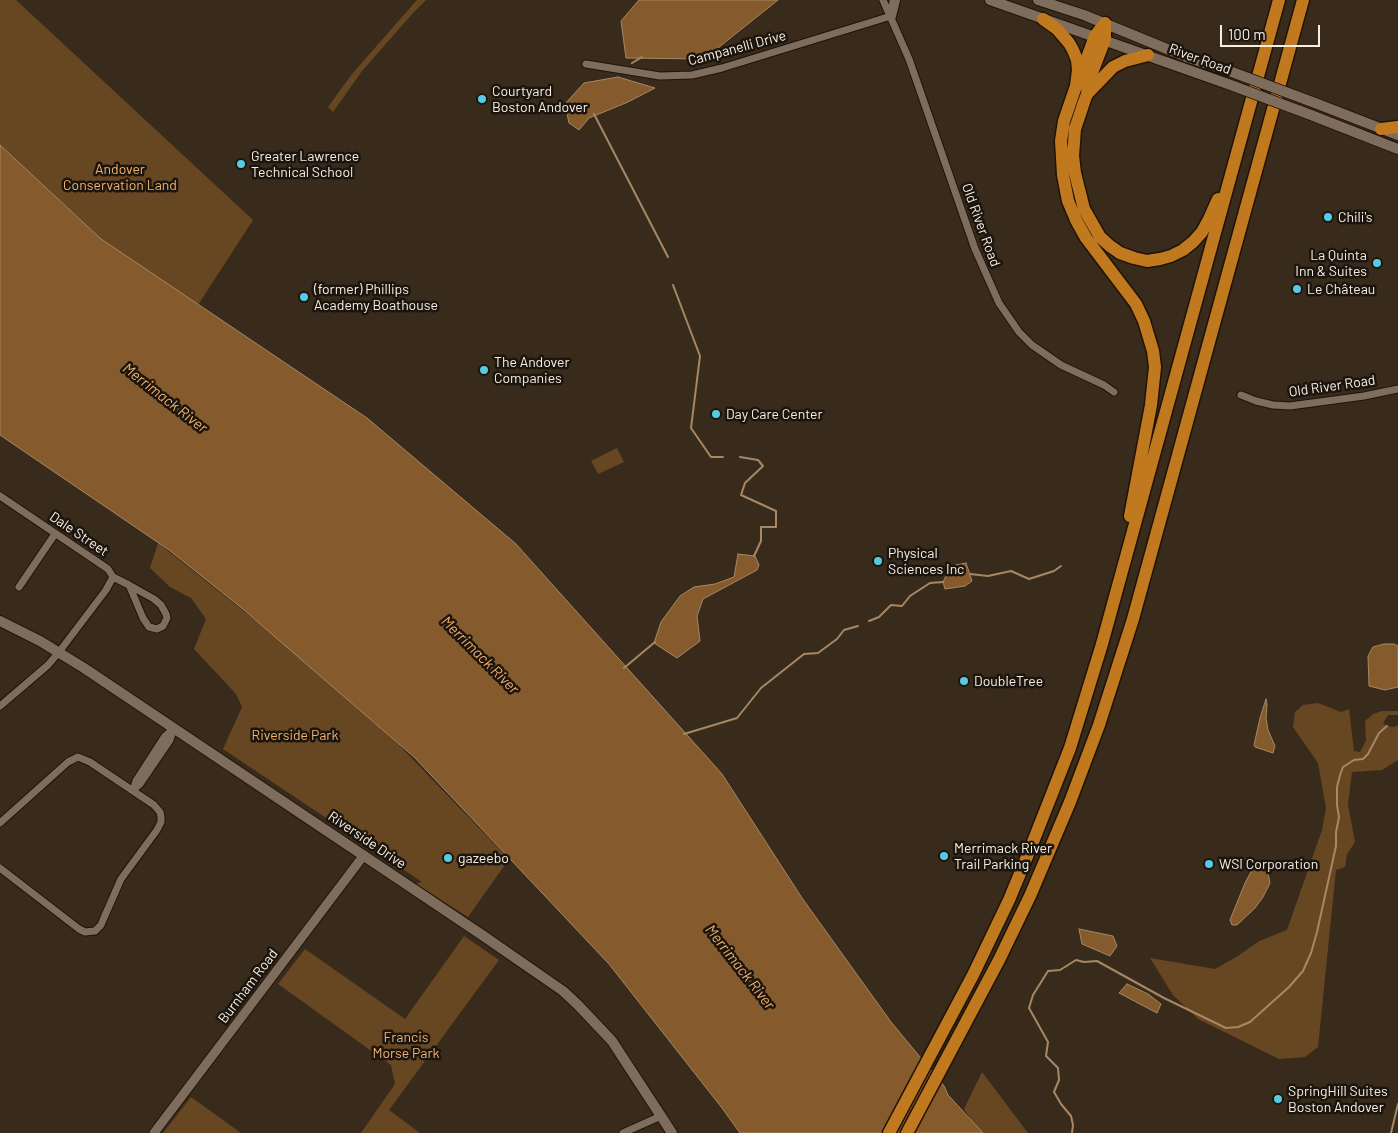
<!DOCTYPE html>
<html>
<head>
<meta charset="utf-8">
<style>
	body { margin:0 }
	#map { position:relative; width:1398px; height:1133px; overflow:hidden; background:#392b1c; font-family:Barlow,sans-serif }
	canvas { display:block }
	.scale { position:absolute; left:1220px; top:25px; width:100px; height:22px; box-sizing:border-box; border:2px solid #f7ede4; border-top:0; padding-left:6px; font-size:15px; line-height:18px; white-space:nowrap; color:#f7ede4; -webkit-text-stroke:4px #1b150e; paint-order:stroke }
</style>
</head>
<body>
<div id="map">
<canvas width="1398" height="1133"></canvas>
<div class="scale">100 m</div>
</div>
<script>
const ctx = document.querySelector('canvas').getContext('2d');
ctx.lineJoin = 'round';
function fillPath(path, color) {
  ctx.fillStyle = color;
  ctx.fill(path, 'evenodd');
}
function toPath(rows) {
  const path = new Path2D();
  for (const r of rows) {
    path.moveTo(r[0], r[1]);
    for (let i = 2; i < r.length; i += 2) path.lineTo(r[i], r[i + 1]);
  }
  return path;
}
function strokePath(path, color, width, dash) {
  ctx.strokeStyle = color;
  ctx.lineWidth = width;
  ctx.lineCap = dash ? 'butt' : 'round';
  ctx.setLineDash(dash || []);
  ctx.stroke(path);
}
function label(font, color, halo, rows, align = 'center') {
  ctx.font = font + ' Barlow,sans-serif';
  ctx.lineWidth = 5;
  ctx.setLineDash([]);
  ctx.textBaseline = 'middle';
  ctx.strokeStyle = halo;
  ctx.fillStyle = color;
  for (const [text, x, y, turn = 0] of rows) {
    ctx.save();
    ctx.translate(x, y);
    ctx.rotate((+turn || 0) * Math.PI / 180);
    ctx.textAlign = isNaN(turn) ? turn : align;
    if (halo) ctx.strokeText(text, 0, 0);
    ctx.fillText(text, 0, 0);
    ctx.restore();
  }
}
fillPath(toPath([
	[0,0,16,0,253,220,198,305,101,239,0,145],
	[417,0,426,0,413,13,362,71,333,112,328,107,352,74],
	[617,448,624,462,598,474,591,461],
	[158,543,276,637,396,742,509,859,468,917,416,884,422,882,223,749,242,707,236,694,194,649,206,619,191,598,170,587,150,568],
	[1318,703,1341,712,1349,709,1354,751,1360,752,1366,741,1365,721,1373,714,1382,711,1398,711,1398,715,1388,715,1383,723,1387,726,1394,727,1398,725,1398,760,1382,770,1352,772,1348,805,1355,842,1347,854,1345,867,1336,870,1318,1047,1305,1057,1279,1059,1198,1019,1173,995,1150,958,1215,969,1238,956,1259,941,1287,930,1322,830,1326,808,1318,763,1293,727,1295,712,1303,705],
	[464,936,499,960,389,1110,420,1133,361,1133,395,1084,391,1065,278,984,305,949,405,1019],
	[982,1072,1028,1133,980,1133,964,1109],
	[191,1097,241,1133,163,1133]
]), '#674622');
const water = toPath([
	[639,0,778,0,704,59,626,58,621,21,639,0],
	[618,77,655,88,628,102,589,118,579,130,569,123,565,104,584,83,618,77],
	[0,145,101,239,367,418,516,544,722,774,802,898,891,1022,944,1086,948,1095,983,1133,740,1133,722,1108,609,964,414,757,244,610,169,550,0,435,0,145],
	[738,554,755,556,759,565,757,570,703,599,697,616,700,641,677,658,654,643,661,622,680,596,694,587,715,584,734,577,738,554],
	[966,563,972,581,965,586,945,589,943,582,951,566,966,563],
	[1384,644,1394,644,1398,646,1398,687,1385,690,1369,686,1368,656,1373,647,1384,644],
	[1266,699,1267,704,1266,718,1268,730,1275,746,1273,753,1255,747,1254,745,1260,718,1266,699],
	[1259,864,1265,867,1268,873,1270,883,1263,897,1255,908,1237,925,1232,925,1230,920,1245,883,1253,868,1259,864],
	[1079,929,1113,936,1117,946,1110,956,1082,944,1079,929],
	[1127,984,1148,994,1161,1004,1157,1013,1119,993,1127,984]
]);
fillPath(water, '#855b2d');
strokePath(water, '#a78764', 1);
strokePath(toPath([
	[632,63,642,57],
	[594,114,668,257],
	[673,285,700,356,691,428,711,457,723,457],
	[740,457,758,460,763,466,745,483,741,495,776,511,776,527,761,527,761,541,754,556],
	[970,574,988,576,1011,571,1029,579,1054,571,1061,566],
	[869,621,879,617,891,605,902,606,910,596,930,583,943,582],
	[624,668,655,642],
	[684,734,737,718,761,688,804,654,818,653,837,639,844,630,858,626],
	[1072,1133,1073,1125,1071,1116,1061,1104,1054,1092,1059,1080,1058,1068,1046,1056,1048,1042,1029,1008,1033,995,1048,971,1060,970,1076,960,1084,962,1097,961,1164,998,1226,1028,1238,1027,1250,1022,1289,987,1303,971,1311,953,1317,932,1336,846,1336,832,1339,817,1337,805,1337,787,1340,775,1343,767,1354,760,1363,759,1368,754,1379,733,1387,726],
	[1391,1133,1398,1104]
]), '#a78764', 2);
const minor = toPath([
	[883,0,909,59,975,249,999,303,1019,332,1032,345,1061,365,1104,385,1114,392],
	[586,64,660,76,692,75,722,68,891,16],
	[1241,395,1256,401,1273,405,1290,406,1364,396,1398,389],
	[0,496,108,569,113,577,106,590,59,652,48,665,0,706],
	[113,577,129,585,143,618,149,627,157,629,163,626,167,618,166,614,161,605,154,599,129,585],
	[19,587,55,534],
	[133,790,140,784,170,740,173,731],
	[133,791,136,781,165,736,174,728],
	[0,823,68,762,78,757,90,762,154,805,160,812,161,817,161,822,157,830,121,879,103,920,101,925,95,931,85,932,79,929,0,868],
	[623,1133,661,1116]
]);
const tertiary = toPath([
	[154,1133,364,855]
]);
const secondary = toPath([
	[990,0,1228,84],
	[1038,0,1084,15,1189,58,1232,72],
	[891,16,895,0],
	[1315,103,1398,135],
	[1311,115,1398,149],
	[0,621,40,641,84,668,485,937,563,991,578,1005,612,1041,672,1133]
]);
const motorway = toPath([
	[1043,19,1057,29,1069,43,1073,50,1077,60,1078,70,1076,86,1064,121,1061,141,1063,175,1068,201,1076,220,1086,238,1136,304,1144,321,1153,351,1155,367,1151,405,1130,516],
	[1148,55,1125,61,1113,67,1087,94,1084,102,1075,129,1073,156,1075,173,1084,209,1100,237,1110,246,1120,253,1134,258,1147,261,1160,259,1171,256,1183,250,1193,242,1202,232,1209,219,1218,199],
	[1080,77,1095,36,1105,23],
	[1087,94,1088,83,1105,39,1105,23],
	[1381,129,1398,127],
	[889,1133,973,975,1009,900,1031,847,1070,748,1102,644,1279,0],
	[907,1133,999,960,1030,896,1070,802,1099,725,1133,619,1303,0]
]);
strokePath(minor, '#201305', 9);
strokePath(tertiary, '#201305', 11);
strokePath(secondary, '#201305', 12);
strokePath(motorway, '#201305', 15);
strokePath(minor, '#7e6d5d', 7);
strokePath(tertiary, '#7e6d5d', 9);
strokePath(secondary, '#7e6d5d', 10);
strokePath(motorway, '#c17920', 12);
const secondaryBridge = toPath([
	[1232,72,1315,103],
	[1228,84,1311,115]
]);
strokePath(secondaryBridge, '#201305', 12, []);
strokePath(secondaryBridge, '#7e6d5d', 10);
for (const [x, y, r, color] of [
	[482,99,5,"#58c9e3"],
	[241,164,5,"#58c9e3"],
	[1328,217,5,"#58c9e3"],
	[1377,263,5,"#58c9e3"],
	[1297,289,5,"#58c9e3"],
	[304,297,5,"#58c9e3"],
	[484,370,5,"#58c9e3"],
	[716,414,5,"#58c9e3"],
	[878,561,5,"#58c9e3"],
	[964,681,5,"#58c9e3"],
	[944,856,5,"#58c9e3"],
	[448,858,5,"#58c9e3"],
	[1209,864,5,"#58c9e3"],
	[1278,1099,5,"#58c9e3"]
]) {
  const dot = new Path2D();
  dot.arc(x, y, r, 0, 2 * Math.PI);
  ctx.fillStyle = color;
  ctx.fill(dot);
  strokePath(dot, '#1b150e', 2);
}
label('14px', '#f7ede4', '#1b150e', [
	["Campanelli Drive",737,48,-15],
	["River Road",1200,59,20],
	["Old River Road",981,225,70],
	["Old River Road",1332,386,-8],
	["Dale Street",79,534,34],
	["Riverside Drive",367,840,34],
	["Burnham Road",248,986,-53]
]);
label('14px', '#f7ede4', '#1b150e', [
	["Courtyard",492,91],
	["Boston Andover",492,107],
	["Greater Lawrence",251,156],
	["Technical School",251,172],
	["Chili's",1338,217],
	["La Quinta",1367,255,"right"],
	["Inn & Suites",1367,271,"right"],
	["(former) Phillips",314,289],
	["Academy Boathouse",314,305],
	["Le Château",1307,289],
	["The Andover",494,362],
	["Companies",494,378],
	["Day Care Center",726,414],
	["Physical",888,553],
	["Sciences Inc",888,569],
	["DoubleTree",974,681],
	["Merrimack River",954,848],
	["Trail Parking",954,864],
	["gazeebo",458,858],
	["WSI Corporation",1219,864],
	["SpringHill Suites",1288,1091],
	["Boston Andover",1288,1107]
], 'left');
label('14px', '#f2b16e', '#1b150e', [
	["Andover",120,169],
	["Conservation Land",120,185],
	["Riverside Park",295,735],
	["Francis",406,1037],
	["Morse Park",406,1053]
]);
label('italic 15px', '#f0af6c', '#1b150e', [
	["Merrimack River",165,398,38],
	["Merrimack River",480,655,45],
	["Merrimack River",740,967,52]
]);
</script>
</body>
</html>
